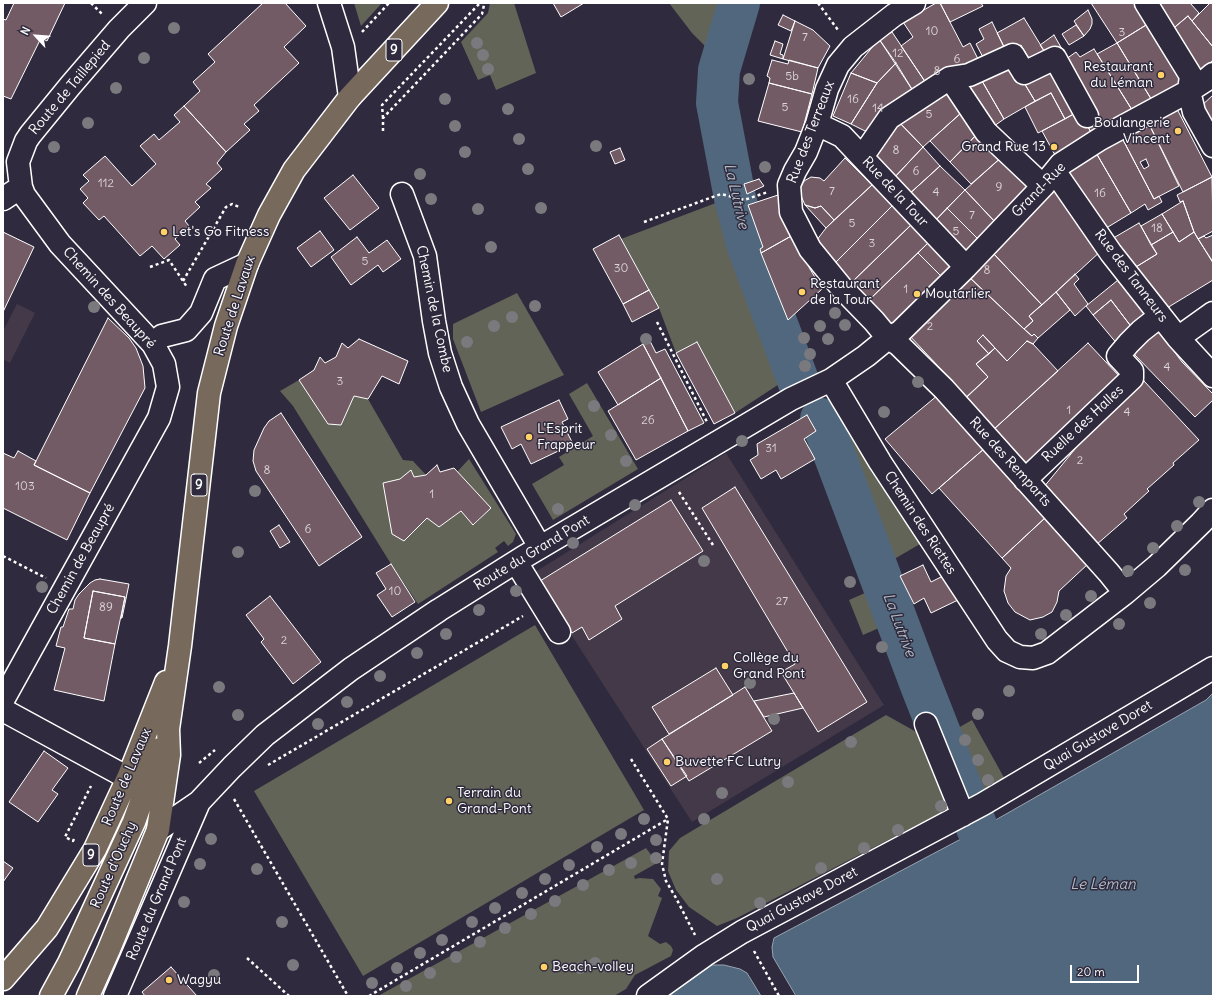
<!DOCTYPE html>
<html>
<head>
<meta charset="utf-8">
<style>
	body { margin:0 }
	#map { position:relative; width:1216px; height:999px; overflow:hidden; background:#2f2a3d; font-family:Delius,sans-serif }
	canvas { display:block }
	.frame { position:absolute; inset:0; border:4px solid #fff; pointer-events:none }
	.north { position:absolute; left:16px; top:16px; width:40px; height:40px; -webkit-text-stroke:3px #2f2a3d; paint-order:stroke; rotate:296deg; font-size:11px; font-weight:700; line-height:16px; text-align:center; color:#fff }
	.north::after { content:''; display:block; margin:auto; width:14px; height:18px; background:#fff; clip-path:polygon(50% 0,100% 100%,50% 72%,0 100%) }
	.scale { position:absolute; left:1070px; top:965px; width:69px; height:18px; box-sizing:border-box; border:2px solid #fff; border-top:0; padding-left:5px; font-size:12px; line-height:14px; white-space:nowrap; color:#fff; -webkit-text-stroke:3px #2f2a3d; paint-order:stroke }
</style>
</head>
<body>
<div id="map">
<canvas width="1216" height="999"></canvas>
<div class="frame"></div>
<div class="north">N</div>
<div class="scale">20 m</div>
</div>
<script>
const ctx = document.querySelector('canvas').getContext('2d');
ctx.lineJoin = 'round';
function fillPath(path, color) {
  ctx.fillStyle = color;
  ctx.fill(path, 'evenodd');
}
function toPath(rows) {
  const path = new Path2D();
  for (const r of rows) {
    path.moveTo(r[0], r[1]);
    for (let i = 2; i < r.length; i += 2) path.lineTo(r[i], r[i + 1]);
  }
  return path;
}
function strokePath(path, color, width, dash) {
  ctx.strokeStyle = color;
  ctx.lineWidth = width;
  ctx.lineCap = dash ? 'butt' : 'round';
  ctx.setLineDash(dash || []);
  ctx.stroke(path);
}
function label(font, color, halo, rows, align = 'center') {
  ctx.font = font + ' Delius,sans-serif';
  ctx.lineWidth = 3;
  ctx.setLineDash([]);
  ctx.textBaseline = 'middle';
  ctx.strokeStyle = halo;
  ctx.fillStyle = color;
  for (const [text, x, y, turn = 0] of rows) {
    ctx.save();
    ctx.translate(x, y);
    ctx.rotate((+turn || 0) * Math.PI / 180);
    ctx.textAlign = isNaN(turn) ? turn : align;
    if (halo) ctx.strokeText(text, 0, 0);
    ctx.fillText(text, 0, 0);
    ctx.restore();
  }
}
fillPath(toPath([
	[17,304,35,313,10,363,3,359,3,331],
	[726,453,884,705,692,822,532,574]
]), '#433949');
fillPath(toPath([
	[354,3,382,3,361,26],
	[490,3,514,3,536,73,496,90,490,75,478,80,461,42,488,13],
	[669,3,723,3,711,52,692,33],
	[721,201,730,207,740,247,790,377,735,413,697,342,676,353,659,308,621,239],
	[517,293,564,375,481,412,453,339,453,324],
	[299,380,328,424,341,425,354,396,368,399,403,460,413,461,426,475,414,477,411,470,404,541,427,518,439,527,461,511,474,525,491,508,457,472,469,459,516,534,513,542,508,546,504,541,495,548,498,552,418,604,391,564,293,406,280,391],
	[587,383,638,469,553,520,532,484,564,465,559,457,593,436,569,394],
	[833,423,844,429,853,438,920,544,884,565,854,486],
	[874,589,888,624,863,635,849,600],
	[535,625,644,810,363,976,254,791],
	[886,715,920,734,950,808,737,918,717,926,689,907,676,890,668,871,669,851,680,838],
	[972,720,1007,783,983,798,951,732],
	[646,848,657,863,634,876,635,879,639,878,653,879,661,889,658,896,662,898,648,936,660,944,666,942,671,946,673,950,671,956,635,975,626,989,614,996,378,996]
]), '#626457');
const water = toPath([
	[1213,693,1213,996,796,996,773,957,772,947,774,938,978,830,1206,700,1213,693],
	[711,965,724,965,740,969,747,973,761,996,661,996,711,965]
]);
fillPath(water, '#51677d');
strokePath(water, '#97a4b1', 1);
strokePath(toPath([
	[739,3,719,70,717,103,735,198,748,247,799,383],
	[821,419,921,685,978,830]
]), '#51677d', 42);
const building = toPath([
	[14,3,65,3,47,41,41,38,11,99,3,96,3,19,6,20,14,3],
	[263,3,285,3,306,26,284,47,299,63,254,105,259,111,244,124,250,130,226,152,184,106,200,91,193,82,215,62,208,54,263,3],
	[553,3,584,3,561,17,553,3],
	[936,3,940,3,963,47,970,43,981,65,928,86,901,46,913,37,903,22,936,3],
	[940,3,981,3,983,6,950,22,940,3],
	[1091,3,1139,3,1151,22,1117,43,1091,3],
	[1150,3,1190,3,1199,13,1192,21,1188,16,1169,32,1150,3],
	[1210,3,1213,3,1213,47,1192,21,1210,3],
	[1088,10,1092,19,1092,24,1090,29,1084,36,1074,21,1088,10],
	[783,15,795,21,791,31,778,25,783,15],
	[1188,16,1213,47,1213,60,1197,75,1169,32,1188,16],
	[1024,18,1048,57,1033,65,1021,45,1007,53,997,33,1024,18],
	[795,21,813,30,830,46,818,68,783,59,795,21],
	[992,22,1007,53,986,63,976,44,984,39,979,29,992,22],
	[1151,22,1187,81,1153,102,1117,43,1151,22],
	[1076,25,1084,36,1069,45,1062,34,1076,25],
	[892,32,928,86,915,94,879,39,892,32],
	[1054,35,1062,49,1048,57,1040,45,1054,35],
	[879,39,896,63,877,83,851,73,879,39],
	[775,41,783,44,780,54,783,55,783,59,770,55,775,41],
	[1117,43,1153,102,1134,113,1097,54,1117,43],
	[1094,49,1134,113,1092,134,1083,118,1066,59,1076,52,1080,57,1094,49],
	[1010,59,1035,101,1004,119,978,74,1010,59],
	[772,60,788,64,789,60,818,68,812,94,769,83,770,78,767,76,772,60],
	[1053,62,1079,111,1065,119,1051,93,1035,101,1021,78,1053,62],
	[896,63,915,94,867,132,851,124,877,83,896,63],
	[851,73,877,83,851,124,833,116,851,73],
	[978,74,1004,119,990,129,958,83,978,74],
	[769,83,812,94,802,132,758,121,769,83],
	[944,85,961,113,923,147,895,118,944,85],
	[1051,93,1065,119,1038,133,1025,107,1051,93],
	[1213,95,1213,124,1198,109,1213,95],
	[184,106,226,152,217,163,222,169,206,184,211,188,195,202,200,207,185,221,189,226,175,239,180,245,164,259,152,246,140,256,104,216,99,220,83,203,88,198,80,189,89,181,83,175,105,156,132,186,156,164,140,146,154,134,159,140,180,122,174,115,184,106],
	[1176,107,1212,177,1183,192,1148,122,1176,107],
	[1079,111,1092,134,1056,157,1042,131,1079,111],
	[961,113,980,131,950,162,930,141,961,113],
	[895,118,923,147,893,179,871,155,895,118],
	[1148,122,1179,186,1154,199,1121,136,1148,122],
	[1146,159,1149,166,1144,169,1140,162,1146,159],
	[980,131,1004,155,971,184,950,162,980,131],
	[1121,136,1154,199,1159,196,1162,202,1148,210,1145,204,1131,213,1095,151,1121,136],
	[923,147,940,166,907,196,893,179,923,147],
	[620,148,625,160,615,164,610,152,620,148],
	[1095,151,1131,213,1103,230,1068,175,1066,167,1095,151],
	[1004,155,1034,185,997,224,965,190,1004,155],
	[845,158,872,185,834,220,821,206,815,208,805,205,801,196,800,188,804,181,811,177,820,178,824,181,845,158],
	[940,166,965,190,932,224,907,196,940,166],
	[353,175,379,208,350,230,324,198,353,175],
	[1212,177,1213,231,1198,239,1194,232,1183,201,1180,202,1177,195,1212,177],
	[759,179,764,186,747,194,744,184,759,179],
	[872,185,893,205,833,265,813,245,826,228,872,185],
	[1058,188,1102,250,1042,305,992,252,1035,207,1058,188],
	[965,190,997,224,980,241,947,208,965,190],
	[778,195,793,235,761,253,760,249,763,247,748,205,778,195],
	[1183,201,1194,232,1179,242,1162,214,1183,201],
	[805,205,815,208,821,206,834,220,826,228,805,205],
	[893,205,912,224,851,283,833,265,893,205],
	[947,208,980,241,964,257,932,224,947,208],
	[1162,214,1173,232,1151,245,1141,226,1162,214],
	[1139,223,1157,254,1131,270,1110,240,1139,223],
	[912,224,930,241,868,301,851,283,912,224],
	[320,231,334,250,311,267,297,248,320,231],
	[3,232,34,247,3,312,3,232],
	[1173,232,1179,242,1194,232,1213,263,1213,280,1162,311,1131,270,1157,254,1151,245,1173,232],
	[619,235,649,290,623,304,593,249,619,235],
	[793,235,810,269,822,289,788,320,761,253,793,235],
	[1213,235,1213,262,1198,239,1204,236,1206,238,1213,235],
	[357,237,369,253,387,240,401,259,383,272,378,265,351,285,331,257,357,237],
	[930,241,954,267,943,278,918,253,930,241],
	[992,252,1042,305,1029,316,1033,321,1024,329,968,276,992,252],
	[918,253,943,278,893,327,868,301,918,253],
	[1075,274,1079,279,1074,284,1088,304,1075,316,1056,292,1075,274],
	[968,276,1024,329,1032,336,1034,334,1038,338,1033,344,1027,341,1007,361,983,335,977,341,989,354,976,364,988,377,967,397,908,334,968,276],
	[1123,276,1151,313,1133,329,1111,300,1093,315,1086,306,1123,276],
	[649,290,659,308,632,322,623,304,649,290],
	[1056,292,1070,310,1038,338,1034,334,1032,336,1024,329,1033,321,1029,316,1056,292],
	[1111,300,1133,329,1118,345,1093,315,1111,300],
	[108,318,129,338,136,348,143,366,145,388,90,493,34,465,108,318],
	[1156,327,1182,362,1213,394,1213,400,1195,417,1134,354,1156,327],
	[983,335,995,348,989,354,977,341,983,335],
	[359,339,408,361,399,384,382,376,368,399,354,396,341,425,328,424,299,380,314,370,320,357,325,363,336,357,342,343,348,348,359,339],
	[650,341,656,353,665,349,704,423,688,431,643,344,650,341],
	[1027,341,1033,344,1058,371,993,430,964,399,988,377,976,364,995,348,1007,361,1027,341],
	[697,342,735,413,714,424,676,353,697,342],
	[1088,343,1120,377,1025,465,993,430,1088,343],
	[643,344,661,378,618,405,598,372,643,344],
	[661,378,688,431,636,460,608,411,661,378],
	[1144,381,1199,440,1173,463,1174,465,1147,489,1149,491,1124,514,1127,518,1096,545,1043,488,1075,449,1109,414,1144,381],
	[938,395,985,448,932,494,885,439,938,395],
	[559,400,568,419,562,422,573,444,531,464,521,444,512,449,501,427,559,400],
	[281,413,362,537,319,566,256,471,253,461,254,450,264,428,269,421,281,413],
	[807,415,816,431,804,439,815,459,781,479,776,470,761,479,750,460,758,455,757,444,807,415],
	[985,448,1046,517,1002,558,939,488,985,448],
	[18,451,36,461,34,465,90,493,67,540,3,508,3,453,14,458,18,451],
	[437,465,440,472,454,468,491,508,473,525,461,511,439,527,427,518,404,541,392,534,383,483,400,479,411,470,414,477,426,475,437,465],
	[735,487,867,702,818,732,781,672,795,664,702,508,735,487],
	[671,500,703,551,615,606,622,619,589,640,582,627,572,633,540,581,671,500],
	[1046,517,1089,563,1059,591,1057,602,1052,612,1043,617,1030,620,1015,612,1008,603,1004,591,1006,576,1011,568,1002,558,1046,517],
	[279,525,290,542,280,548,270,531,279,525],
	[391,564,415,602,392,617,377,595,386,589,376,573,391,564],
	[923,565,931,582,945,575,958,600,931,613,924,598,914,604,900,576,923,565],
	[100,579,129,584,122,618,121,618,125,597,93,591,84,638,115,644,104,701,54,690,65,648,56,646,61,627,63,627,69,609,73,609,75,600,79,594,90,583,95,580,100,579],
	[93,591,125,597,115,644,84,638,93,591],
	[270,596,321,662,293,684,261,642,264,639,246,615,270,596],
	[716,668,733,695,669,734,652,707,716,668],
	[745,687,772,731,689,781,662,739,745,687],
	[794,693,803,708,764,717,754,701,794,693],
	[662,739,687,776,671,786,647,749,662,739],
	[44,751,68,768,52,790,58,794,38,822,9,802,44,751],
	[3,861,13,868,3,882,3,861],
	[171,967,197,996,145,996,142,992,171,967]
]);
fillPath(building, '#735b65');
strokePath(building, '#fff', 1);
const minor = toPath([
	[329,3,343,47,350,97],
	[914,3,894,15,853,47,838,65,827,89,817,124,806,152,795,171,789,185,791,212,810,249,841,287,874,321,888,338,898,344,944,389,1109,573,1125,593],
	[1146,3,1191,76,1189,91,1194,112,1213,146],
	[950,78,986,132,1043,186],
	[817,124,842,136,966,267],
	[862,157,889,118,950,78,969,75,1013,55,1024,73,1055,58,1087,116],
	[1055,172,1111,253,1178,338,1213,376],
	[402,194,425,256,434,321,440,353,451,387,468,424,540,547],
	[3,199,21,187,18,162,26,141,30,135,70,86,119,29,145,3],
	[1178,338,1213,313],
	[153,344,162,336,186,330,201,313,215,279,247,264],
	[831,380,880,462,997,640,1007,651,1020,657,1033,658,1047,653,1125,593,1157,566,1201,523,1213,510],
	[1025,480,1132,378,1132,371,1118,356,1129,343,1141,331,1160,316],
	[516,562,559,632],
	[3,700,159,418,168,387,164,364,153,344,60,244,24,195,21,187],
	[3,710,128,778],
	[926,724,963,815],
	[158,830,199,802,232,767,265,735,351,669,439,610,522,558,791,399,831,380,866,356,888,338,900,332,966,267,1043,186,1061,164,1100,139,1189,91,1206,80,1213,74],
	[115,996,199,802],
	[648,996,705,955,742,932,983,804,1213,668]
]);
const major = toPath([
	[3,979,47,928,95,849,128,778,166,682],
	[51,996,69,963,134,822,160,749],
	[88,996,109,949,158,830,169,755,168,729,180,646,209,393,226,326,247,264,269,215,294,170,350,97,437,3]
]);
strokePath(minor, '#fff', 25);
strokePath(major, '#fff', 25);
strokePath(toPath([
	[91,3,102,14],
	[818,3,838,30],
	[362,32,389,3],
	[383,118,382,105,480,3],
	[383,131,383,118,482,14,484,5,482,3],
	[644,222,721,194,744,200,768,192],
	[150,267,169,260,187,287],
	[183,281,226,207,232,204,239,207],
	[657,322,707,422],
	[679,492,713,545],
	[3,556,46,578],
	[631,759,668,819,662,864,666,881,676,898,695,935],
	[199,763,215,750],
	[268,765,523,616],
	[234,799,348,996],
	[74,839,73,841,65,837,91,786],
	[754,951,779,996],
	[247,958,289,996],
	[369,996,668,819]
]), '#fff', 2.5, [3, 3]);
strokePath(minor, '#2f2a3d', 22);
strokePath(major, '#77695c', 22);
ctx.fillStyle = '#7a797e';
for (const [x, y] of [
	[174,28],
	[477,43],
	[483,55],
	[144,58],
	[488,69],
	[749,79],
	[116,88],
	[445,99],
	[508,109],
	[88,123],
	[455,126],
	[519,139],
	[596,146],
	[54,147],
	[465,152],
	[765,167],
	[528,169],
	[420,174],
	[431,199],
	[541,208],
	[478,209],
	[491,247],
	[535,306],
	[94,307],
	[835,313],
	[512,317],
	[845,325],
	[494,326],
	[820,326],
	[804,338],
	[646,339],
	[828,339],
	[467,342],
	[810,354],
	[805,366],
	[918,382],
	[594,406],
	[884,412],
	[611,435],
	[742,441],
	[626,461],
	[255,491],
	[1199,502],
	[635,505],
	[558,509],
	[1177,526],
	[573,543],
	[1153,548],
	[238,552],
	[704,561],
	[1185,570],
	[1128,571],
	[850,582],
	[42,587],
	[516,591],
	[1091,596],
	[1150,603],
	[479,610],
	[1066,615],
	[1119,624],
	[446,634],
	[1041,634],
	[882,647],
	[417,653],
	[380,676],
	[750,683],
	[219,687],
	[1009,691],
	[347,702],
	[978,714],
	[238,715],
	[774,719],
	[318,724],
	[965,740],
	[851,742],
	[978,760],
	[988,780],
	[788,782],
	[722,793],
	[941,806],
	[644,819],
	[704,819],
	[898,830],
	[621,834],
	[211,839],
	[656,840],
	[597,847],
	[864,848],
	[656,858],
	[631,863],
	[200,864],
	[569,865],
	[821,868],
	[257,869],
	[609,870],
	[545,879],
	[717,879],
	[583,885],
	[522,893],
	[555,901],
	[184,902],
	[760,903],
	[495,908],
	[531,914],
	[282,922],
	[472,922],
	[505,928],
	[442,940],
	[480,942],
	[420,953],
	[456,957],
	[595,963],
	[293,965],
	[397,968],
	[580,968],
	[430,973],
	[214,975],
	[372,983],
	[406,986]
]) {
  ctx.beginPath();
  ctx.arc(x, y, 6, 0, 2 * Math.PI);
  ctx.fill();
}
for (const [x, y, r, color] of [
	[1161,75,4,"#ffd166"],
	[1178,131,4,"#ffd166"],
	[1054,147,4,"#ffd166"],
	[164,232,4,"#ffd166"],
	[802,292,4,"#ffd166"],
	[917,294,4,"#ffd166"],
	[529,437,4,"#ffd166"],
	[725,666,4,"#ffd166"],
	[667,762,4,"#ffd166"],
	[449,801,4,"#ffd166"],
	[544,967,4,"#ffd166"],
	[169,980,4,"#ffd166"]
]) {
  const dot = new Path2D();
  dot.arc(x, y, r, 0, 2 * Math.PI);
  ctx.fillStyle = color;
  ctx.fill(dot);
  strokePath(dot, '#2f2a3d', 1.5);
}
label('12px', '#dcd6d8', null, [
	["10",932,32],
	["3",1122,33],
	["7",805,38],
	["12",898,54],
	["6",957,60],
	["8",937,72],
	["5b",792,77],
	["16",853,100],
	["5",785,108],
	["14",878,109],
	["5",929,115],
	["8",896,151],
	["6",916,172],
	["112",106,184],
	["9",999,188],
	["7",832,192],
	["4",936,193],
	["16",1100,194],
	["7",972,216],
	["5",852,224],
	["18",1157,229],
	["5",956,232],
	["3",872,244],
	["5",365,262],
	["30",621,269],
	["8",987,271],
	["1",906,290],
	["2",930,327],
	["4",1167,368],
	["3",340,382],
	["1",1069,411],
	["4",1127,413],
	["26",648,421],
	["31",771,449],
	["2",1080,461],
	["8",267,471],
	["103",25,487],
	["1",432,495],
	["6",308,530],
	["10",395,592],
	["27",782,602],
	["89",106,608],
	["2",284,641]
]);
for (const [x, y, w] of [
	[394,50,16],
	[199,485,16],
	[91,855,16]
]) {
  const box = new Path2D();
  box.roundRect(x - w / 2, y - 11, w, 22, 3);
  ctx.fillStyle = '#2f2a3d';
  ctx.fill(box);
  strokePath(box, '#fff', 1);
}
label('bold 13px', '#fff', null, [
	["9",394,50],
	["9",199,485],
	["9",91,855]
]);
label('14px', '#fff', '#2f2a3d', [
	["Restaurant",1153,67,"right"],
	["du Léman",1153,83,"right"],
	["Boulangerie",1170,123,"right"],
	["Vincent",1170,139,"right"],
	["Grand Rue 13",1046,147,"right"],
	["Let's Go Fitness",172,232],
	["Restaurant",810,284],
	["de la Tour",810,300],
	["Moutarlier",925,294],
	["L'Esprit",537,429],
	["Frappeur",537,445],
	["Collège du",733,658],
	["Grand Pont",733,674],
	["Buvette FC Lutry",675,762],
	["Terrain du",457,793],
	["Grand-Pont",457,809],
	["Beach-volley",552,967],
	["Wagyu",177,980]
], 'left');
label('14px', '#fff', '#2f2a3d', [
	["Route de Taillepied",70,88,-50],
	["Rue des Terreaux",811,132,-69],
	["Grand-Rue",1039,190,-46],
	["Rue de la Tour",895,192,47],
	["Rue des Tanneurs",1131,276,53],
	["Chemin des Beaupré",109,298,48],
	["Route de Lavaux",235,306,-72],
	["Chemin de la Combe",434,309,78],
	["Ruelle des Halles",1083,424,-43],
	["Rue des Remparts",1010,462,48],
	["Chemin des Riettes",920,523,57],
	["Route du Grand Pont",532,553,-31],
	["Chemin de Beaupré",81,559,-61],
	["Quai Gustave Doret",1098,736,-31],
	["Route de Lavaux",127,777,-67],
	["Route d'Ouchy",114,865,-66],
	["Route du Grand Pont",157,899,-67],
	["Quai Gustave Doret",802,900,-28]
]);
label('italic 15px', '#b1bbc4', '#2f2a3d', [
	["La Lutrive",736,196,77],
	["La Lutrive",899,625,69],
	["Le Léman",1103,885]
]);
</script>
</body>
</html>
